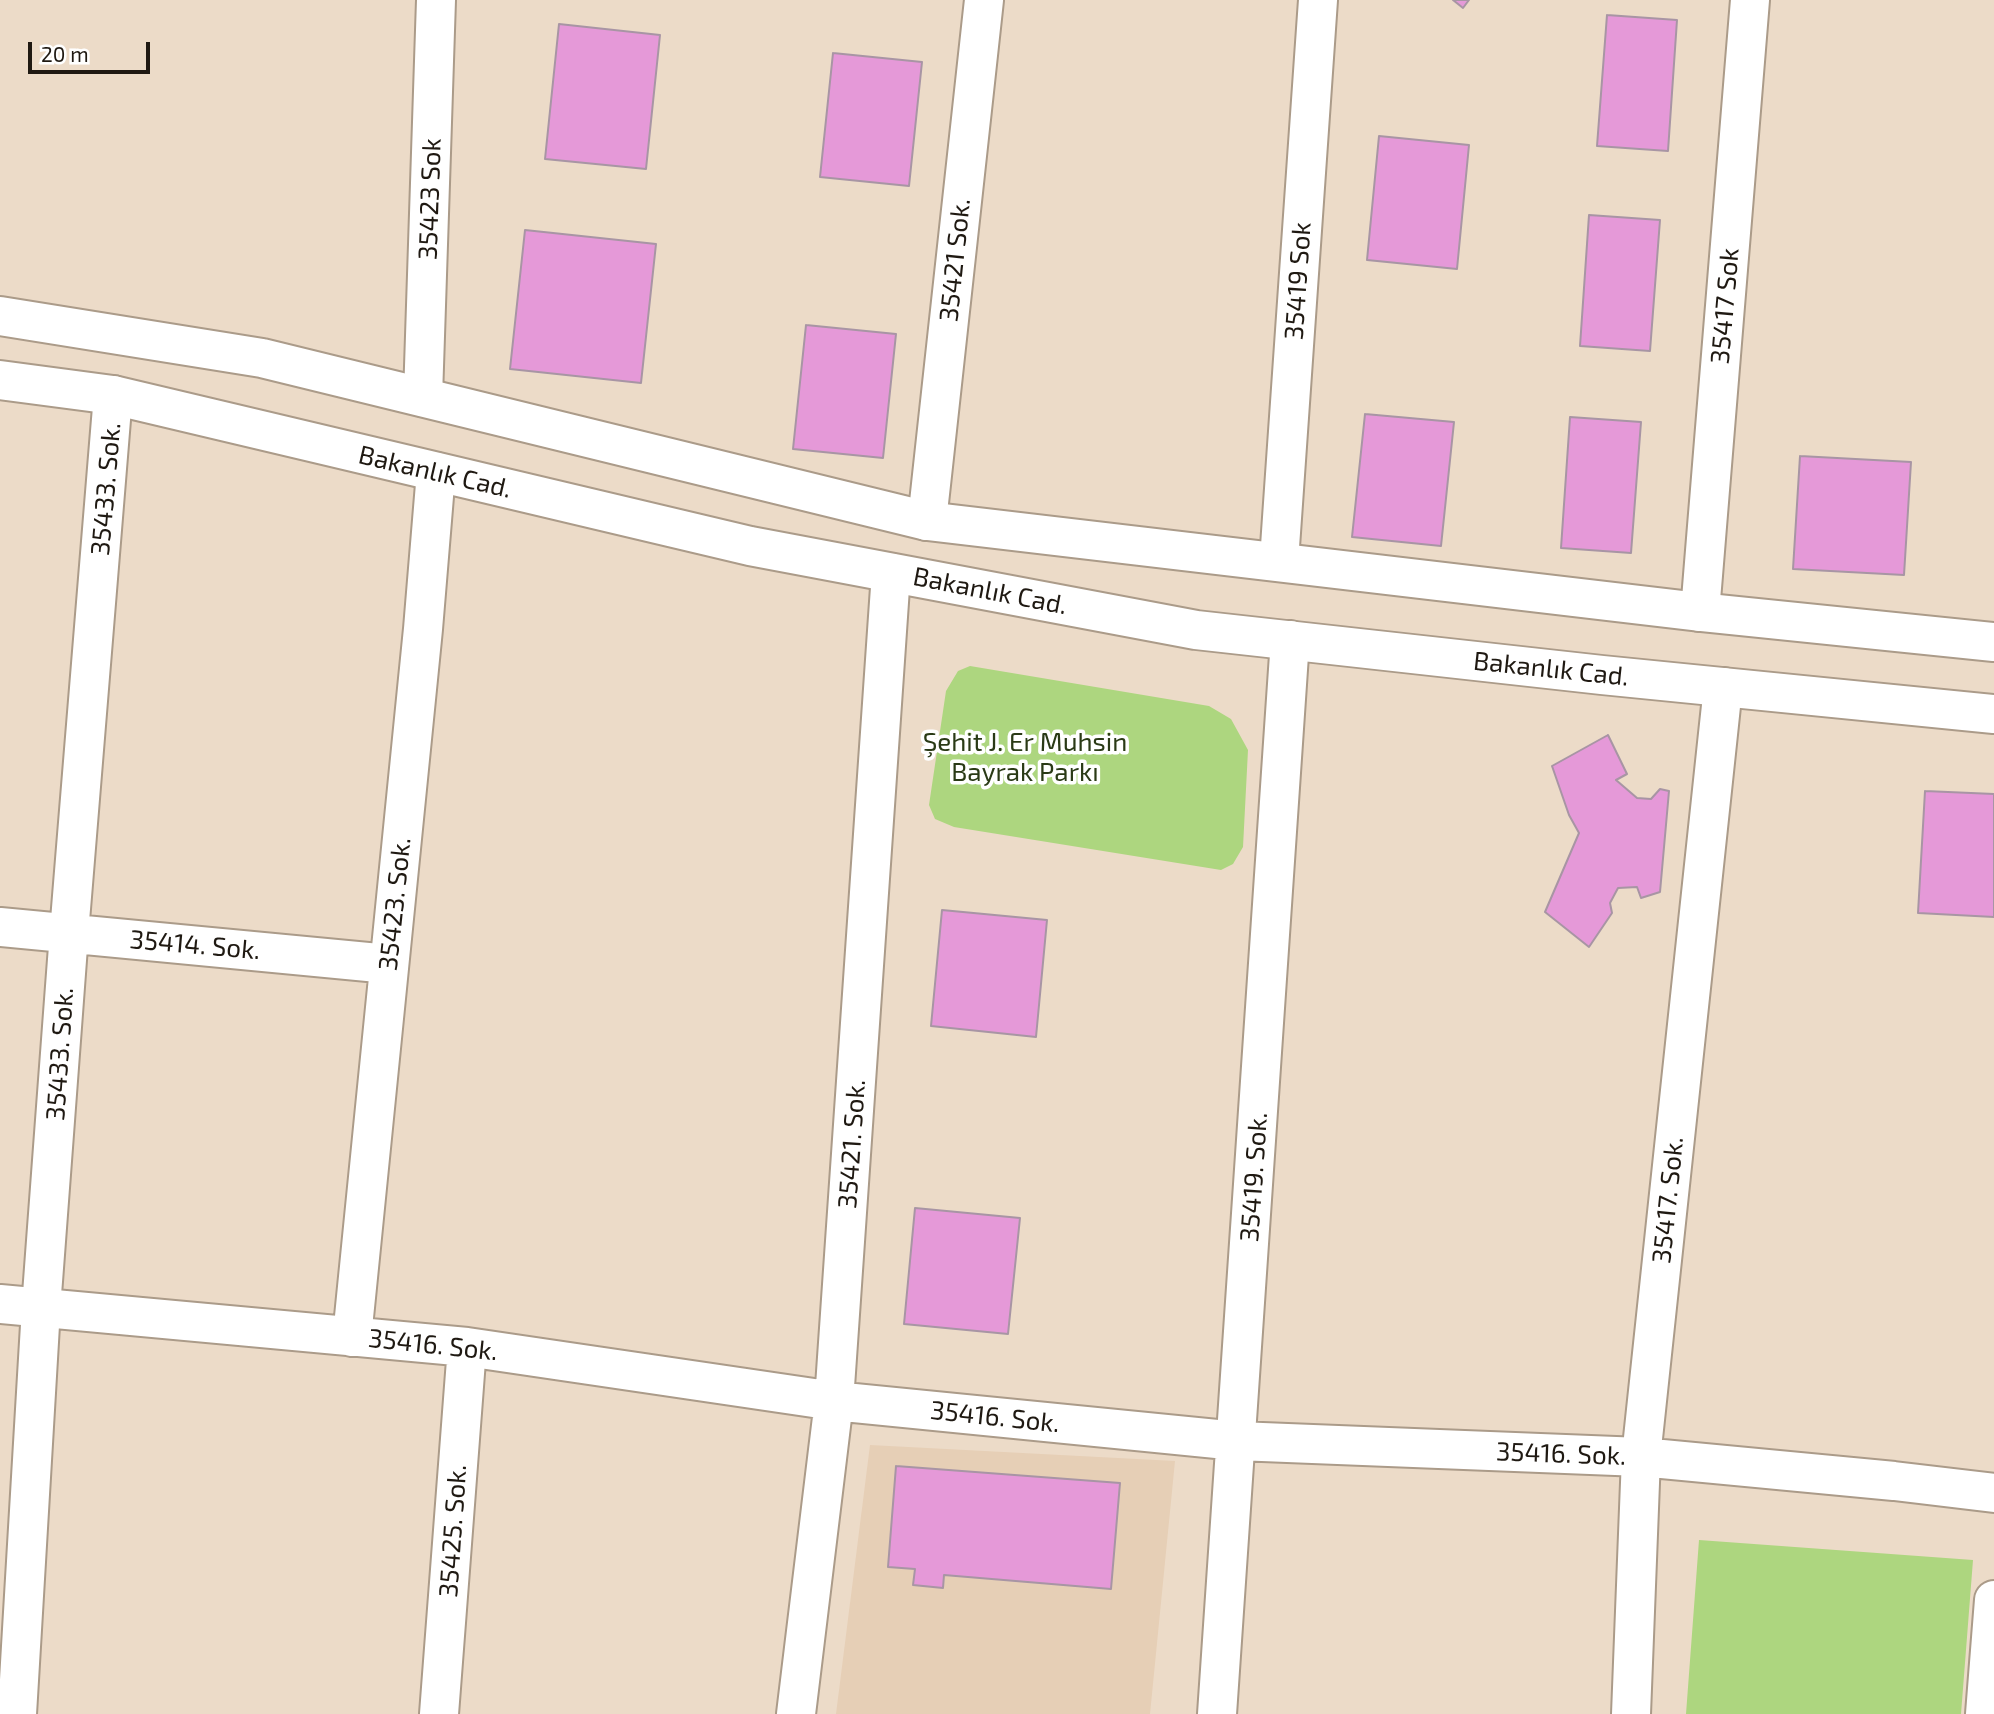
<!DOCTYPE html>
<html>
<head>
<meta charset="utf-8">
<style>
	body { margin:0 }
	#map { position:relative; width:1994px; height:1714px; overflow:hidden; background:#ecdbc8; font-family:"Exo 2",sans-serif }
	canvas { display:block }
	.scale { position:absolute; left:28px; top:42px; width:122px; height:32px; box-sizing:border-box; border:4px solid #1f1912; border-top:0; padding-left:9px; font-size:21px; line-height:24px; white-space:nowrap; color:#1f1912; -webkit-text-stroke:5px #fff; paint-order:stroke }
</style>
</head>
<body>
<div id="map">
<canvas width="1994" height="1714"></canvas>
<div class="scale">20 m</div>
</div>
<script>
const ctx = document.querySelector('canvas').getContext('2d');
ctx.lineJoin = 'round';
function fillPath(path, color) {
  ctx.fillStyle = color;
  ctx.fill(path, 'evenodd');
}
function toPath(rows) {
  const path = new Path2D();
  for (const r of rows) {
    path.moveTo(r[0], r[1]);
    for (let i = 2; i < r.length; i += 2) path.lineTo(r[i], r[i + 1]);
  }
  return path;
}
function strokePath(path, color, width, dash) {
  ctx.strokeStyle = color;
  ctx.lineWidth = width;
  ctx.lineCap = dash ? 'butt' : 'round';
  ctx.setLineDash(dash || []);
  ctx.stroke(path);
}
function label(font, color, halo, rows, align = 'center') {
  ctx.font = font + ' "Exo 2",sans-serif';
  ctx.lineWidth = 7;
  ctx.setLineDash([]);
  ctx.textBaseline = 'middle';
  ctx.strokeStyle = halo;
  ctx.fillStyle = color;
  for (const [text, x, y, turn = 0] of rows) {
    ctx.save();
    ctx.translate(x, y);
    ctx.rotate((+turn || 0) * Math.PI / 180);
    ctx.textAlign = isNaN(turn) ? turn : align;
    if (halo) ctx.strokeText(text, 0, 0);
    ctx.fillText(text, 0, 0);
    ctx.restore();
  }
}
fillPath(toPath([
	[870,1445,1175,1461,1150,1714,836,1714]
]), '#e6cfb6');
fillPath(toPath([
	[970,666,1209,706,1231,719,1248,750,1243,847,1233,864,1221,870,954,827,935,819,929,805,946,691,958,671],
	[1699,1540,1973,1560,1961,1714,1686,1714]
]), '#add67f');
const building = toPath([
	[1453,0,1469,0,1463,8,1453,0],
	[1607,15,1677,20,1668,151,1597,146,1607,15],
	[559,24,660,35,646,169,545,159,559,24],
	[833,53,922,62,909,186,820,177,833,53],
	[1379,136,1469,145,1457,269,1367,260,1379,136],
	[1589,215,1660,220,1650,351,1580,346,1589,215],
	[525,230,656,244,641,383,510,369,525,230],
	[806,325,896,334,883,458,793,449,806,325],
	[1365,414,1454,422,1441,546,1352,537,1365,414],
	[1570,417,1641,422,1631,553,1561,548,1570,417],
	[1800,456,1911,462,1904,575,1793,569,1800,456],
	[1608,735,1627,774,1616,780,1637,798,1651,799,1660,789,1669,791,1660,892,1641,898,1637,887,1618,888,1610,903,1612,913,1589,947,1545,912,1579,833,1569,815,1552,766,1608,735],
	[1925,791,1994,794,1994,917,1918,913,1925,791],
	[942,910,1047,920,1036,1037,931,1026,942,910],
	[915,1208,1020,1218,1008,1334,904,1324,915,1208],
	[896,1466,1120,1483,1111,1589,944,1575,943,1588,913,1585,915,1569,888,1567,896,1466]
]);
fillPath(building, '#e599d8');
strokePath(building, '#a895a4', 2);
const minor = toPath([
	[423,397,436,0],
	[927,521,984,0],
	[1279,561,1318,0],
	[1700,612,1750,0],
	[0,927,389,964],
	[0,1304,467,1347,834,1401,1237,1441,1641,1457,1894,1481,1994,1493],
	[352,1337,423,629,436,472],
	[17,1714,41,1308,69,933,113,395],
	[439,1714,467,1347],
	[796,1714,834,1401,891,573],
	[1217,1714,1290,640],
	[1631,1714,1641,1457,1723,687],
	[1985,1714,1994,1600]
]);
const tertiary = toPath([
	[0,316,262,358,927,521,1700,612,1994,642],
	[0,380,113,395,750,546,1196,630,1602,675,1994,714]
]);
strokePath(minor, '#ab9b89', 42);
strokePath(tertiary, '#ab9b89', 42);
strokePath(minor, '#fff', 38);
strokePath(tertiary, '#fff', 38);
label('26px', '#1f1912', '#fff', [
	["35423 Sok",430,199,-88],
	["35421 Sok.",955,260,-84],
	["35419 Sok",1298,281,-86],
	["35417 Sok",1725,306,-85],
	["Bakanlık Cad.",435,472,13],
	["35433. Sok.",106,489,-85],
	["Bakanlık Cad.",990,591,11],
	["Bakanlık Cad.",1551,669,6],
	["35423. Sok.",395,904,-84],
	["35414. Sok.",195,945,5],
	["35433. Sok.",60,1054,-86],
	["35421. Sok.",852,1144,-86],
	["35419. Sok.",1254,1177,-86],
	["35417. Sok.",1668,1200,-84],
	["35416. Sok.",433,1345,6],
	["35416. Sok.",995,1417,6],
	["35416. Sok.",1561,1454,2],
	["35425. Sok.",453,1531,-86]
]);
label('26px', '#2a3a16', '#fff', [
	["Şehit J. Er Muhsin",1025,742],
	["Bayrak Parkı",1025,772]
]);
</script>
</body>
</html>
